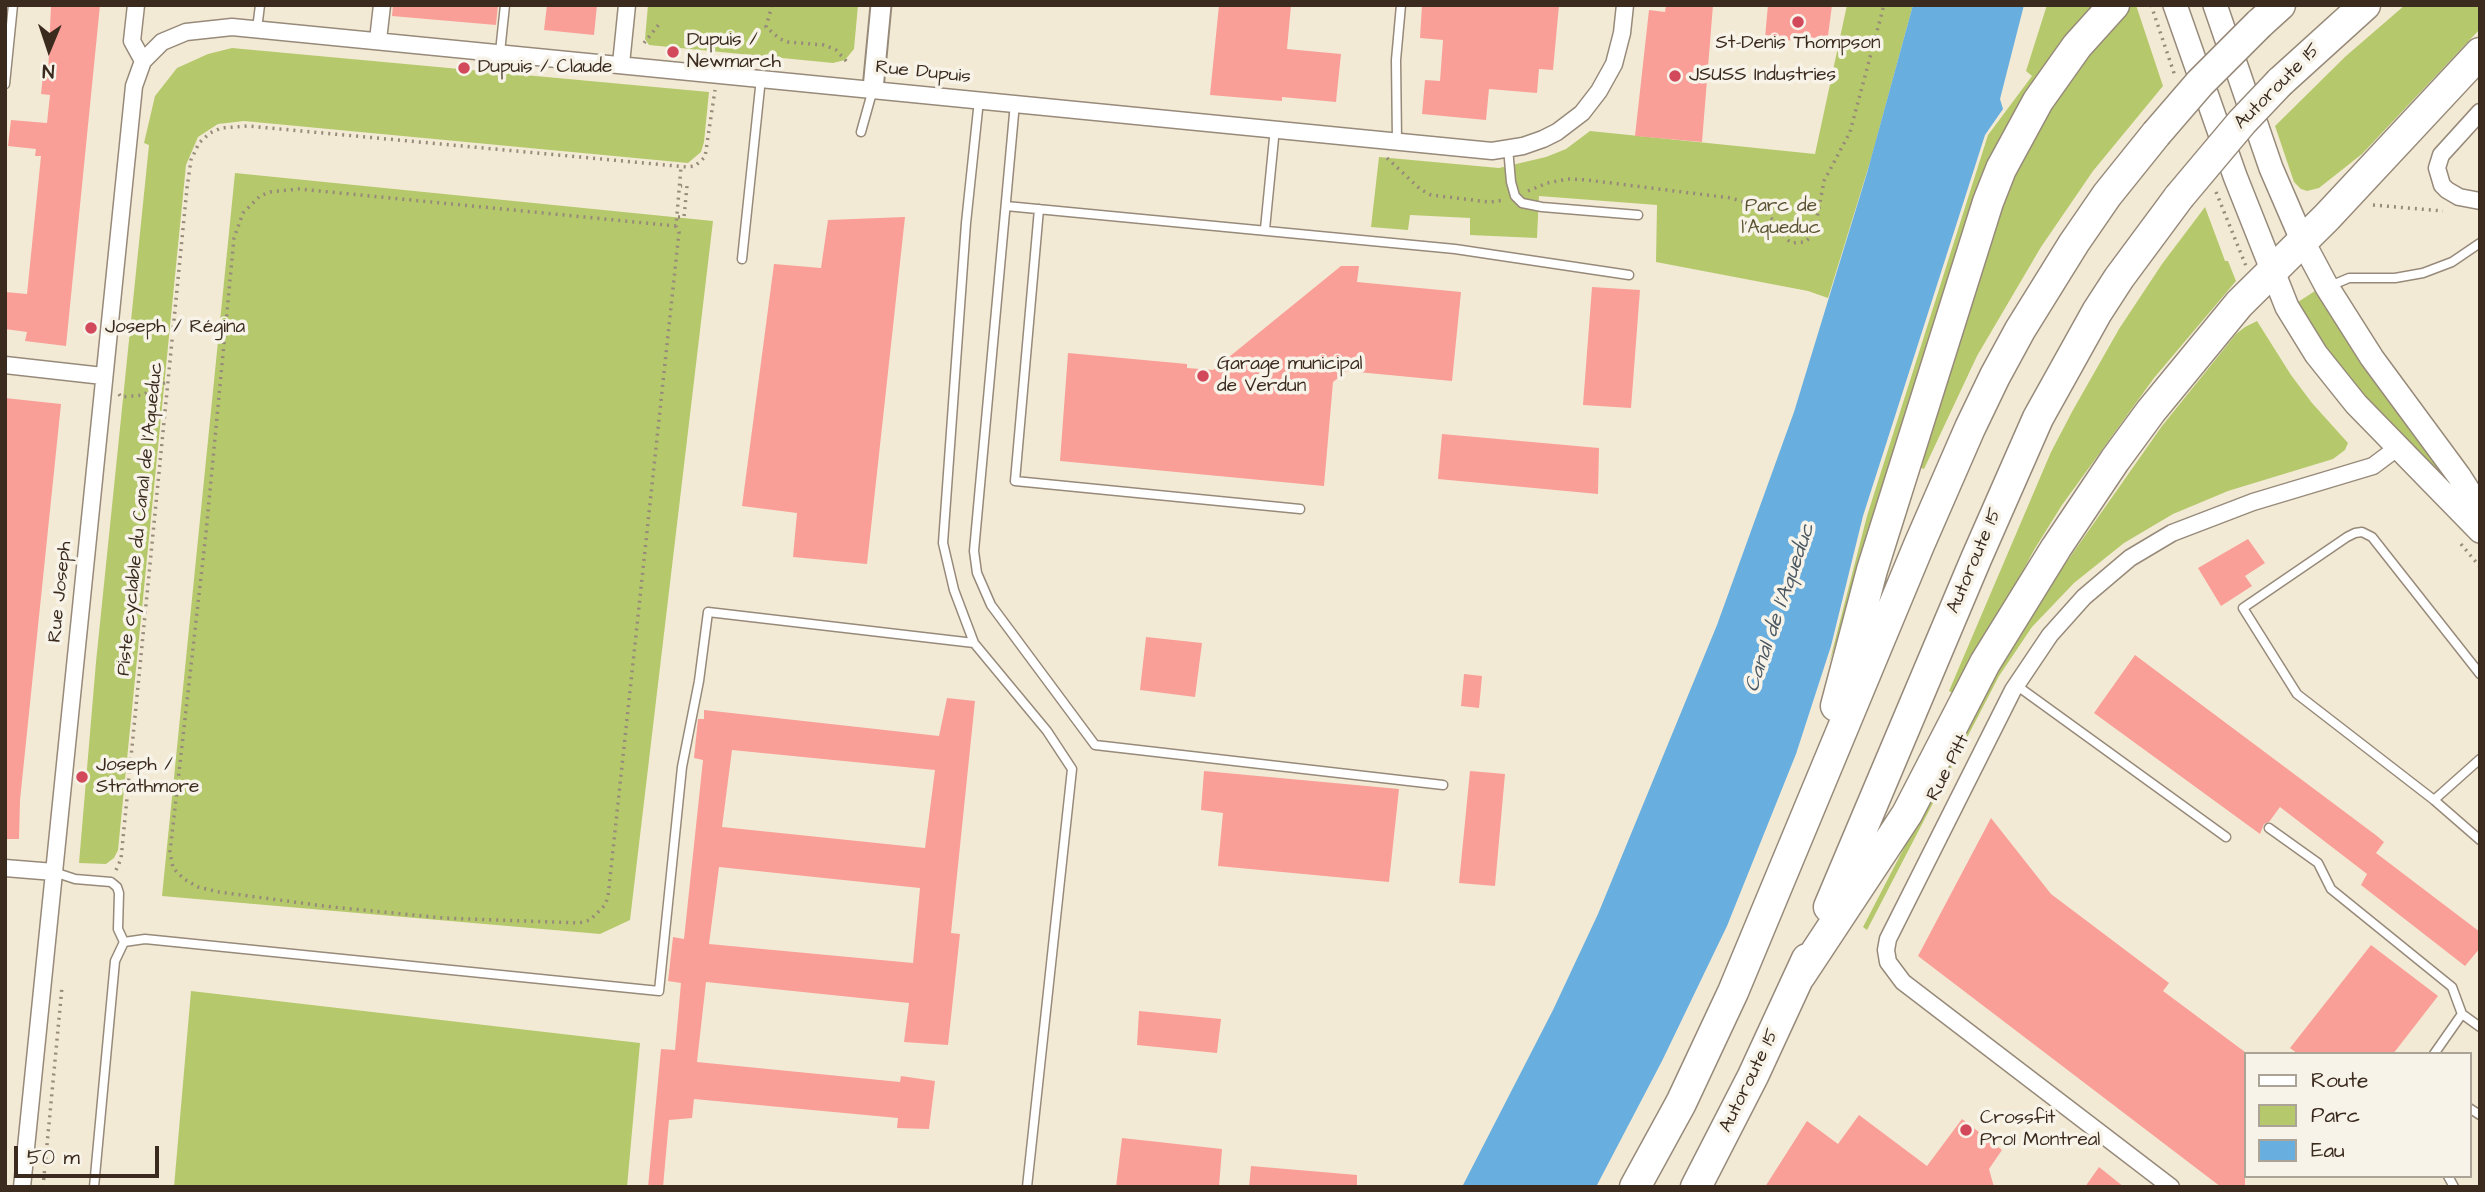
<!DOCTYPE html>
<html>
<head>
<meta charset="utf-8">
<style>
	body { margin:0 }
	#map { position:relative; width:2485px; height:1192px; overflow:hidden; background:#f3ead5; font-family:"Architects Daughter",sans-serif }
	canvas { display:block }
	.frame { position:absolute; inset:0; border:7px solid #3b2a1e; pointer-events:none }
	.legend { position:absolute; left:2244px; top:1052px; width:228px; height:126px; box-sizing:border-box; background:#f7f3e8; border:2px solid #aca397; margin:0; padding:9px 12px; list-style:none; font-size:21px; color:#3b2a1e }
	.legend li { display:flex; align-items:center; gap:14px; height:35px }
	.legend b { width:35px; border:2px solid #aca397 }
	.north { position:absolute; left:14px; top:14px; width:70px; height:70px; -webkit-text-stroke:5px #f7f3e8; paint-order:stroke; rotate:182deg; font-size:19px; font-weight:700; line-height:28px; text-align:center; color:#3b2a1e }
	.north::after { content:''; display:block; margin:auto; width:24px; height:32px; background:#3b2a1e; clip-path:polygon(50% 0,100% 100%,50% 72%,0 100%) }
	.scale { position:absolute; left:14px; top:1146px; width:145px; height:32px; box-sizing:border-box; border:4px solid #3b2a1e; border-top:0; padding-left:9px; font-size:21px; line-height:24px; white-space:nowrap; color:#3b2a1e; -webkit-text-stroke:5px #f7f3e8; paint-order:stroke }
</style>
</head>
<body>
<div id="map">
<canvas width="2485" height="1192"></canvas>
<div class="frame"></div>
<ul class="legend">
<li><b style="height:9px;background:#fff"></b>Route</li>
<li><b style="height:19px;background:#b5c96c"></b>Parc</li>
<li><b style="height:19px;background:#68aedf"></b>Eau</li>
</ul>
<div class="north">N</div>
<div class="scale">50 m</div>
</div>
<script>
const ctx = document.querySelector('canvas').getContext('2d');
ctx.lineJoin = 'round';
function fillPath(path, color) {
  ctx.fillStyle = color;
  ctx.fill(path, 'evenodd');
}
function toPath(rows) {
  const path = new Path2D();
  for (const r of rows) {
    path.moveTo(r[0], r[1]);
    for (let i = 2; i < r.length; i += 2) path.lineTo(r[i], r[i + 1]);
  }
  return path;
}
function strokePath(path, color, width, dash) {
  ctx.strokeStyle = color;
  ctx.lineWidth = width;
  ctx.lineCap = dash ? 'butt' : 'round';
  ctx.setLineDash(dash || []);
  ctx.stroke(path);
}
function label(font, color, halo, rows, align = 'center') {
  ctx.font = font + ' "Architects Daughter",sans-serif';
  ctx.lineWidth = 7;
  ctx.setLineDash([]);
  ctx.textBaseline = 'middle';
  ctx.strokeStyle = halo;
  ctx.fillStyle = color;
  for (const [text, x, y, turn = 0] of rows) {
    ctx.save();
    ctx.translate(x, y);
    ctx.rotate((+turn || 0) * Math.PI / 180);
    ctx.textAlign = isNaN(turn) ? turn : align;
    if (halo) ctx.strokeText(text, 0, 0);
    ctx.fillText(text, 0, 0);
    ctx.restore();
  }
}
fillPath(toPath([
	[648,5,858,5,854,49,845,60,833,63,649,45,645,39],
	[1847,5,1913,5,1871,159,1828,298,1808,291,1656,262,1657,205,1539,196,1537,238,1470,235,1470,218,1410,215,1408,230,1371,227,1379,157,1499,168,1546,157,1566,149,1590,131,1815,154],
	[2047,5,2099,5,2065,45,1867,550,1829,664,1867,516,1988,135,2032,76,2026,71],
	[2128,5,2136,5,2163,86,2093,171,2041,247,1977,356,1924,469,1916,466,2005,190,2047,106],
	[2405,5,2480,5,2480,29,2362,154,2319,188,2307,191,2301,189,2294,182,2275,126,2346,56],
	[232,48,709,92,704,142,701,152,688,163,244,121,218,124,198,137,186,165,118,850,114,858,106,864,79,863,96,662,149,145,144,143,155,96,177,68,208,54],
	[235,173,713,221,630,920,600,934,162,896],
	[2205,207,2221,250,2225,261,2228,261,2236,281,2154,378,2062,505,2034,550,1956,695,1949,691,2051,452,2073,410,2119,329,2162,264],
	[2318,289,2349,344,2448,479,2446,481,2371,404,2323,343,2298,302],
	[2257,321,2291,375,2312,403,2348,443,2345,450,2333,459,2228,491,2173,514,2124,543,2074,583,2032,627,1999,676,1867,930,1863,927,2003,657,2042,597,2162,426,2236,334,2245,327],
	[191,991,640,1043,627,1187,174,1187]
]), '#b5c96c');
fillPath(toPath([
	[1913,5,2024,5,2000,99,2003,109,1985,135,1863,516,1831,646,1796,754,1727,926,1662,1061,1596,1187,1462,1187,1553,1010,1598,914,1717,625,1794,412,1867,173]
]), '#68aedf');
fillPath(toPath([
	[51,5,100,5,66,346,25,341,27,332,5,329,5,292,27,294,41,156,35,156,36,149,8,146,11,120,47,123,50,95,41,94,43,75,48,75],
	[393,5,498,5,496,25,392,16],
	[547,5,597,5,594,35,544,30],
	[1219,5,1291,5,1287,49,1341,54,1336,102,1282,97,1282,101,1210,95],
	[1422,5,1559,5,1553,70,1539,69,1537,93,1489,89,1486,120,1422,114,1425,80,1440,81,1443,40,1420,38],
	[1666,5,1713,5,1702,142,1635,136,1649,10,1665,12],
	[1768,5,1832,5,1827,44,1765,38],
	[905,217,867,564,793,557,797,513,742,506,774,264,821,268,828,220],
	[1341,266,1359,266,1357,282,1461,292,1452,381,1347,371,1333,382,1324,486,1060,461,1068,353,1187,364,1187,368,1213,370],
	[1592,287,1640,290,1631,408,1583,405],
	[5,398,61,404,20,800,19,839,5,839,5,530,7,510,5,509],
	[1442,434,1599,448,1598,494,1438,479],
	[2248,539,2265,563,2245,576,2252,586,2221,606,2198,568],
	[1146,637,1202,643,1195,697,1140,690],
	[2135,655,2377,836,2384,842,2376,853,2480,932,2480,948,2465,966,2361,885,2367,874,2280,807,2269,822,2264,824,2260,834,2094,713],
	[1464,674,1482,676,1479,708,1461,706],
	[947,698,975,701,951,933,960,934,948,1045,904,1042,909,1003,706,982,697,1062,900,1082,901,1076,935,1081,929,1129,897,1128,898,1118,694,1099,692,1118,669,1120,663,1187,648,1187,661,1049,675,1050,681,983,668,981,673,937,684,939,703,760,694,758,698,719,704,719,704,710,939,736],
	[732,750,935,770,925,848,722,827],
	[719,867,920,888,913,963,709,944],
	[1204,771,1399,789,1389,882,1218,866,1223,813,1201,810],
	[1470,771,1505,774,1495,886,1459,883],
	[1991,818,2051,894,2169,983,2163,991,2245,1052,2245,1187,2221,1187,1918,956],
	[2371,945,2438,996,2393,1054,2298,1054,2290,1048],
	[1139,1011,1221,1019,1217,1053,1137,1045],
	[1859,1115,1927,1166,1962,1119,2002,1150,1989,1169,1994,1187,1765,1187,1807,1121,1838,1144],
	[1122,1138,1222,1149,1219,1187,1116,1187],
	[1251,1166,1357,1175,1357,1187,1249,1187],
	[2099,1167,2124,1187,2085,1187]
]), '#f99f98');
const service = toPath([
	[257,29,260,5],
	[500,52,505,5],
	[5,84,13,5],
	[1015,103,974,551,977,573,991,605,1095,745,1443,785],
	[861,132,873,89],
	[1397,141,1396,60,1401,5],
	[1508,148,1511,182,1515,196,1522,203,1542,207,1638,215],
	[1006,206,1455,249,1629,275],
	[1039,209,1015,481,1300,509],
	[1265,229,1275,128],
	[742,259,761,78],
	[2330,286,2349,278,2395,278,2423,273,2452,262,2480,243],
	[974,643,954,590,943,543,966,223,979,100],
	[2480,674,2372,537,2362,532,2355,533,2347,537,2243,608,2297,694,2434,800,2480,840],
	[2016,685,2226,837],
	[2434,800,2480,759],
	[2269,828,2318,863,2331,889,2452,987,2462,1014],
	[54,872,75,879,111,882,117,887,119,893,118,929,124,942,115,961,94,1187],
	[124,942,145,939,659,991,682,767,699,681,708,612,974,643,1047,731,1072,769,1027,1187],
	[2434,1054,2462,1014,2480,1027],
	[2469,1108,2480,1115],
	[2448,1176,2454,1187]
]);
const minor = toPath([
	[136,5,132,41,143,61],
	[378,40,382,5],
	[621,64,627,5],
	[2480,112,2441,155,2437,168,2442,185,2447,190,2459,197,2480,201],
	[5,365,103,376],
	[5,868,54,872],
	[22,1187,134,86,143,61,162,42,186,32,232,27,1492,151,1523,146,1543,139,1557,132,1582,113,1599,91,1614,64,1622,33,1625,5],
	[2171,1187,1903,982,1888,962,1886,950,1888,939,2013,690,2050,635,2084,597,2130,558,2172,533,2253,502,2373,466,2397,448]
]);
const tertiary = toPath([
	[873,89,881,5]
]);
const secondary = toPath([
	[2175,5,2235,176,2287,307,2316,354,2356,404,2480,531],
	[2215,5,2271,168,2303,242,2327,287,2372,358,2459,476,2480,509]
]);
const motorway = toPath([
	[2259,24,2280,5],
	[2280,82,2365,5],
	[1836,706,1872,570,1988,202,2001,169,2038,101,2077,46,2114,5],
	[1829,907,1976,559,2038,418,2097,312,2119,278,2179,197],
	[1800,976,1907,814,1985,663,2056,548,2115,460,2151,411,2239,304,2327,217,2480,53],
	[1635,1187,1681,1103,1733,992,1919,545,1970,428,1995,376,2020,330,2074,243,2107,195,2156,134],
	[1696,1187,1753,1076,1807,959]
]);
strokePath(service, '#978a7a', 11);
strokePath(minor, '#978a7a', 19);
strokePath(tertiary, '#978a7a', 23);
strokePath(secondary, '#978a7a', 26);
strokePath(motorway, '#978a7a', 33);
strokePath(toPath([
	[772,5,766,27,780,39,788,42,824,45,836,50,848,63],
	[2151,5,2175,76],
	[644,43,660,23],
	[1387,158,1420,189,1431,195,1489,202,1505,200],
	[1528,191,1547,183,1568,179,1587,180,1731,198,1760,207,1773,220,1786,239,1792,243,1805,242,1814,234,1824,181,1850,132,1884,5],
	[2216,192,2246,266],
	[2373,205,2443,211],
	[678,217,684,217,687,186,681,186],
	[676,226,299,189,270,192,260,196,243,213,234,238,206,533,170,852,173,868,184,879,198,887,219,892,332,907,444,918,579,923,590,920,605,905,608,897,679,232,676,226,681,167],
	[119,394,121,397,143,395,161,384,168,382],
	[2461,544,2480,567],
	[116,870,121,859,187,188,191,160,199,143,210,133,221,128,248,126,687,167,695,166,705,157,715,90],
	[43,1187,62,987]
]), '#978a7a', 3.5, [2, 5]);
strokePath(service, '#fff', 8);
strokePath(minor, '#fff', 16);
strokePath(tertiary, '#fff', 19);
strokePath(secondary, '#fff', 23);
strokePath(motorway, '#fff', 30);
const motorwayBridge = toPath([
	[2156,134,2200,83,2259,24],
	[2179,197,2242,122,2280,82]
]);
strokePath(motorwayBridge, '#978a7a', 33, []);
strokePath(motorwayBridge, '#fff', 30);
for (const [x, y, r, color] of [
	[1798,22,7,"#d1495b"],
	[673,52,7,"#d1495b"],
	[464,68,7,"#d1495b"],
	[1675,76,7,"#d1495b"],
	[91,328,7,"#d1495b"],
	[1203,376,7,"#d1495b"],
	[82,777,7,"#d1495b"],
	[1966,1130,7,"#d1495b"]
]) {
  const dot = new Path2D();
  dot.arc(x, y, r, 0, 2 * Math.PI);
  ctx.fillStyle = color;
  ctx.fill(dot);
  strokePath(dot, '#f7f3e8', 2.5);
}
label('19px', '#3b2a1e', '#f7f3e8', [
	["Dupuis /",687,41],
	["Newmarch",687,63],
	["St-Denis Thompson",1798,44,"center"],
	["Dupuis / Claude",478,68],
	["JSUSS Industries",1689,76],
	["Joseph / Régina",105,328],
	["Garage municipal",1217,365],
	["de Verdun",1217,387],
	["Joseph /",96,766],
	["Strathmore",96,788],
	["Crossfit",1980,1119],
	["Pro1 Montreal",1980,1141]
], 'left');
label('19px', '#3b2a1e', '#f7f3e8', [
	["Rue Dupuis",923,73,6],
	["Autoroute 15",2278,87,-45],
	["Piste cyclable du Canal de l'Aqueduc",141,519,-84],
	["Autoroute 15",1975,561,-67],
	["Rue Joseph",61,592,-84],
	["Rue Pitt",1949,768,-63],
	["Autoroute 15",1750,1081,-64]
]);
label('19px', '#5a5232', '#f7f3e8', [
	["Parc de",1781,207],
	["l'Aqueduc",1781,229]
]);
label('italic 21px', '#4b5862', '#f7f3e8', [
	["Canal de l'Aqueduc",1781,608,-71]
]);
</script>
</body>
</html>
